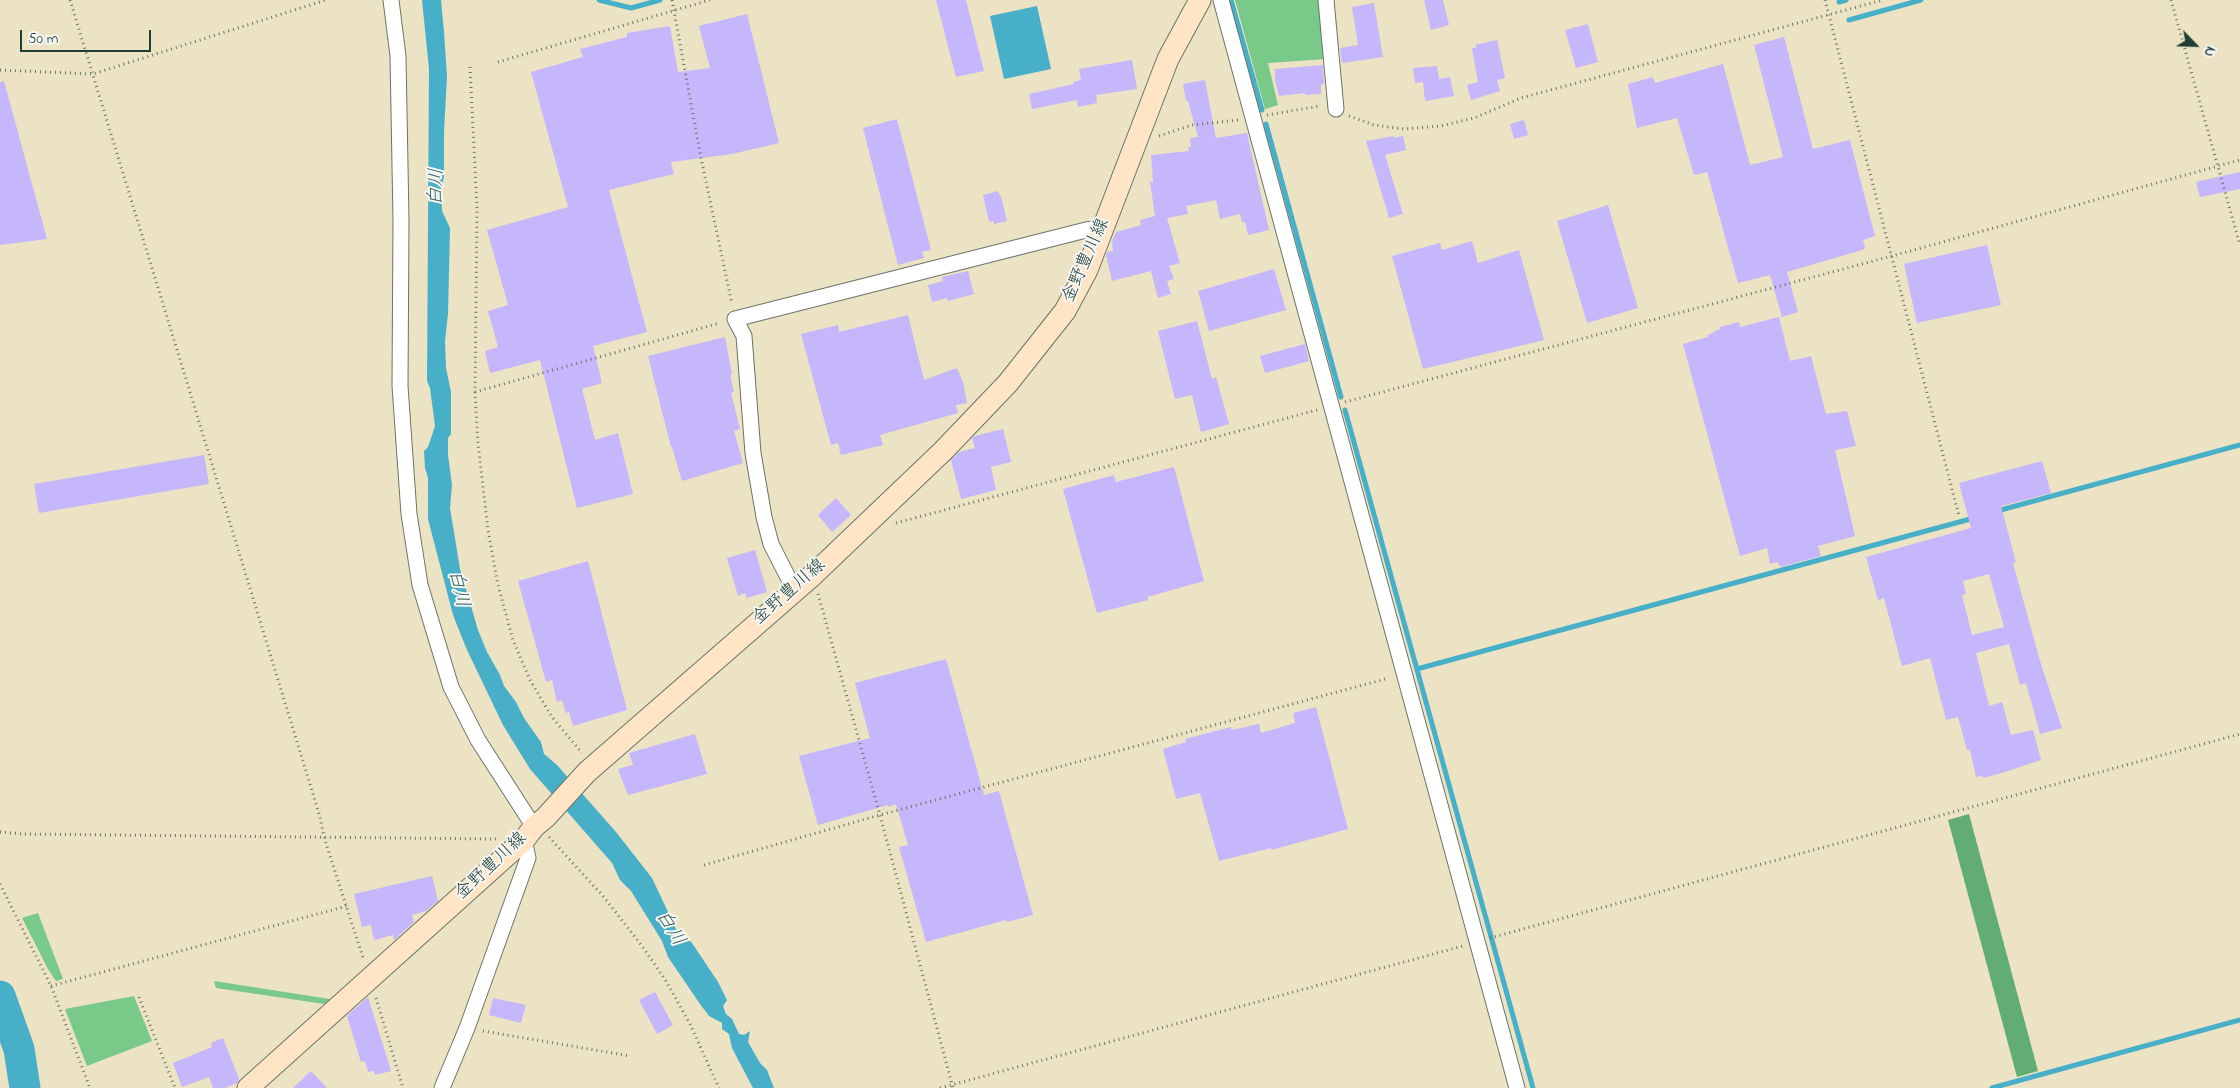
<!DOCTYPE html>
<html>
<head>
<meta charset="utf-8">
<style>
	body { margin:0 }
	#map { position:relative; width:2240px; height:1088px; overflow:hidden; background:#ece2c4; font-family:"Indie Flower",sans-serif }
	canvas { display:block }
	.north { position:absolute; left:2170px; top:20px; width:50px; height:50px; -webkit-text-stroke:4px #f6f6f2; paint-order:stroke; rotate:114deg; font-size:14px; font-weight:700; line-height:20px; text-align:center; color:#1f3d34 }
	.north::after { content:''; display:block; margin:auto; width:18px; height:22px; background:#1f3d34; clip-path:polygon(50% 0,100% 100%,50% 72%,0 100%) }
	.scale { position:absolute; left:20px; top:30px; width:131px; height:22px; box-sizing:border-box; border:2px solid #1f3d34; border-top:0; padding-left:6px; font-size:15px; line-height:18px; white-space:nowrap; color:#1f3d34; -webkit-text-stroke:4px #f6f6f2; paint-order:stroke }
</style>
</head>
<body>
<div id="map">
<canvas width="2240" height="1088"></canvas>
<div class="north">N</div>
<div class="scale">50 m</div>
</div>
<script>
const ctx = document.querySelector('canvas').getContext('2d');
ctx.lineJoin = 'round';
function fillPath(path, color) {
  ctx.fillStyle = color;
  ctx.fill(path, 'evenodd');
}
function toPath(rows) {
  const path = new Path2D();
  for (const r of rows) {
    path.moveTo(r[0], r[1]);
    for (let i = 2; i < r.length; i += 2) path.lineTo(r[i], r[i + 1]);
  }
  return path;
}
function strokePath(path, color, width, dash) {
  ctx.strokeStyle = color;
  ctx.lineWidth = width;
  ctx.lineCap = dash ? 'butt' : 'round';
  ctx.setLineDash(dash || []);
  ctx.stroke(path);
}
function label(font, color, halo, rows, align = 'center') {
  ctx.font = font + ' "Indie Flower","Klee One",sans-serif';
  ctx.lineWidth = 4;
  ctx.setLineDash([]);
  ctx.textBaseline = 'middle';
  ctx.strokeStyle = halo;
  ctx.fillStyle = color;
  for (const [text, x, y, turn = 0] of rows) {
    ctx.save();
    ctx.translate(x, y);
    ctx.rotate((+turn || 0) * Math.PI / 180);
    ctx.textAlign = isNaN(turn) ? turn : align;
    if (halo) ctx.strokeText(text, 0, 0);
    ctx.fillText(text, 0, 0);
    ctx.restore();
  }
}
fillPath(toPath([
	[1235,0,1321,0,1327,59,1268,63,1278,105,1265,109],
	[38,913,63,979,56,981,48,969,22,918],
	[214,981,336,1000,331,1005,216,988],
	[134,996,152,1041,87,1066,65,1009]
]), '#79c989');
fillPath(toPath([
	[1969,814,2038,1071,2017,1077,1948,820]
]), '#62ad75');
fillPath(toPath([
	[422,0,441,0,444,32,447,76,444,132,444,177,441,188,442,211,450,228,448,314,445,341,446,368,451,392,451,434,448,438,448,455,452,485,450,508,460,569,478,630,487,652,500,675,504,686,516,702,524,718,541,742,544,754,557,765,616,832,652,878,676,929,692,943,718,982,727,1000,723,1006,726,1014,732,1019,739,1034,744,1035,750,1031,748,1042,760,1063,767,1070,774,1088,753,1088,732,1048,729,1034,722,1029,722,1023,709,1016,700,1004,668,957,662,941,631,891,620,880,612,863,530,769,503,725,467,650,453,615,428,519,428,478,425,468,424,451,428,447,435,426,430,388,427,381,429,69],
	[1037,6,1051,69,1004,79,990,16]
]), '#47afc7');
strokePath(toPath([
	[599,0,631,8,660,0],
	[1231,0,1262,110],
	[1839,2,1846,0],
	[1849,20,1921,0],
	[1266,124,1341,397],
	[1345,410,1533,1088],
	[1997,511,2240,445],
	[1417,669,1974,518],
	[1992,1088,2240,1020]
]), '#47afc7', 5);
strokePath(toPath([
	[0,996,19,1049,25,1088]
]), '#47afc7', 31);
fillPath(toPath([
	[936,0,966,0,984,71,956,77],
	[1424,0,1443,0,1449,25,1431,30],
	[1374,3,1383,57,1342,63,1340,48,1358,45,1352,7],
	[747,14,779,143,732,154,671,162,674,174,609,190,647,332,593,346,602,383,582,389,595,440,618,433,633,494,577,508,540,360,490,373,485,351,498,347,488,311,508,305,487,230,568,207,531,72,583,57,580,49,627,37,627,33,670,26,678,72,710,68,699,26],
	[1588,24,1598,62,1576,68,1565,30],
	[1784,37,1813,149,1850,140,1875,236,1863,240,1865,248,1862,250,1787,272,1798,312,1782,317,1770,275,1738,283,1707,172,1694,175,1677,118,1637,128,1628,84,1653,77,1655,83,1723,64,1750,165,1783,157,1754,45],
	[1497,40,1505,78,1497,80,1500,91,1471,100,1467,85,1478,82,1472,48,1476,48,1475,45],
	[1132,60,1137,89,1096,95,1097,103,1078,107,1077,100,1032,109,1029,94,1074,84,1073,82,1081,80,1079,69],
	[1323,65,1324,84,1321,84,1321,94,1305,95,1305,93,1279,96,1275,81,1275,69],
	[1437,66,1439,79,1450,77,1454,96,1425,101,1423,82,1415,83,1413,68],
	[1205,80,1216,138,1247,133,1269,230,1248,235,1245,222,1242,222,1240,214,1220,219,1216,200,1186,206,1188,214,1167,218,1180,263,1169,266,1174,279,1167,281,1171,294,1158,298,1151,271,1112,281,1106,255,1107,252,1113,251,1112,241,1116,232,1141,225,1140,220,1155,216,1150,182,1153,182,1151,155,1189,151,1188,147,1191,147,1190,138,1198,137,1188,101,1186,101,1183,84],
	[4,81,47,239,0,245,0,82],
	[897,119,931,250,922,252,924,258,898,265,863,128],
	[1524,120,1528,135,1514,139,1510,124],
	[1394,136,1394,138,1403,136,1406,150,1385,155,1403,214,1389,218,1366,141],
	[2240,172,2240,189,2200,197,2196,182],
	[998,191,1000,196,1001,196,1007,221,994,224,993,221,989,222,983,195],
	[1608,205,1638,308,1587,323,1557,221],
	[1472,241,1478,263,1519,250,1544,340,1423,369,1392,256,1440,243,1442,250],
	[1987,245,2001,305,1917,323,1904,264],
	[1274,269,1286,310,1209,331,1198,291],
	[968,271,974,294,948,301,947,298,932,302,928,285,943,281,942,277],
	[908,315,924,380,957,368,963,382,967,403,956,405,958,413,880,435,883,445,841,455,838,443,831,445,801,334,838,325,839,332],
	[1779,317,1790,361,1811,356,1826,414,1847,411,1856,446,1835,450,1855,536,1818,546,1821,556,1780,567,1778,562,1770,564,1767,548,1740,556,1683,344,1708,337,1708,335,1720,329,1720,327,1739,322,1740,327],
	[1197,321,1212,379,1216,377,1229,424,1201,432,1192,395,1175,399,1158,331],
	[725,337,732,374,730,375,734,392,731,393,740,429,734,431,743,463,682,481,672,447,671,447,648,356],
	[1305,344,1309,361,1265,373,1260,356],
	[1003,429,1011,462,991,467,996,490,961,499,951,460,959,452,975,448,972,438,975,436],
	[204,455,209,484,39,513,34,484],
	[2042,461,2051,493,2001,506,2016,562,2013,563,2040,661,2062,728,2040,734,2026,683,2020,685,2009,644,1976,653,1989,706,2002,702,2011,735,2033,730,2041,760,2005,772,1983,778,1982,776,1976,777,1970,750,1967,750,1958,717,1946,720,1930,658,1902,666,1884,598,1878,600,1866,557,1971,528,1959,483],
	[1989,574,2004,627,1972,635,1962,595,1966,594,1963,581],
	[1174,467,1204,581,1147,597,1148,600,1097,613,1063,489,1114,475,1116,482],
	[836,498,851,515,832,532,818,515],
	[755,550,767,592,747,598,745,593,738,596,727,558],
	[588,561,627,710,573,726,569,712,566,713,562,700,557,702,552,680,546,682,518,581],
	[946,659,984,795,999,791,1033,915,1007,922,1006,920,926,942,899,847,908,845,896,804,888,807,888,805,818,825,799,756,870,738,855,683],
	[1316,707,1348,829,1271,850,1271,848,1219,861,1200,793,1176,799,1163,749,1186,742,1185,739,1231,727,1232,730,1259,724,1261,733,1295,723,1293,713],
	[695,734,707,774,628,795,618,769,633,765,629,753],
	[432,876,438,901,426,911,412,915,414,922,394,940,393,935,374,940,371,925,362,927,354,894],
	[655,992,673,1025,657,1034,639,1000],
	[368,997,391,1071,375,1075,374,1071,368,1072,365,1061,361,1062,347,1016],
	[493,998,526,1005,521,1023,489,1015],
	[223,1038,239,1079,237,1083,225,1088,213,1088,209,1077,182,1087,173,1063,212,1047,211,1043],
	[311,1071,327,1088,293,1088]
]), '#c6b6fb');
const street = toPath([
	[391,0,398,56,401,220,400,386,409,514,420,585,451,687,478,740,534,827],
	[1221,0,1517,1088],
	[1326,0,1336,109],
	[794,589,771,544,764,517,753,453,744,336,735,319,1086,230,1103,228],
	[442,1088,467,1028,528,858,524,840]
]);
const secondary = toPath([
	[248,1088,524,840,534,827,546,817,587,772,813,575,943,451,1008,383,1065,311,1087,270,1168,59,1200,0]
]);
strokePath(street, '#677766', 17);
strokePath(secondary, '#677766', 23);
strokePath(toPath([
	[70,0,320,817,324,837,364,961],
	[672,0,701,158,732,304],
	[1825,0,1959,516],
	[2171,0,2240,245],
	[498,62,710,0],
	[470,67,477,209,475,392,478,444,488,530,498,585,513,640,530,680,552,717,582,753],
	[0,70,93,74,326,0],
	[1267,115,1320,106],
	[1349,116,1374,125,1404,129,1441,126,1474,118,1521,98,1883,0],
	[1159,136,1192,125,1238,120],
	[475,392,720,323],
	[1345,402,1892,256,2240,160],
	[896,523,1317,410],
	[818,594,880,815,953,1088],
	[0,832,23,834,496,839],
	[549,837,603,896,642,946,666,981,690,1024,719,1088],
	[704,865,880,815,1389,678],
	[0,884,51,986,90,1088],
	[1490,938,2240,734],
	[51,986,347,906],
	[139,997,175,1088],
	[376,998,403,1088],
	[483,1031,630,1056],
	[940,1088,1463,946]
]), '#677766', 3, [1, 4]);
strokePath(street, '#fff', 15);
strokePath(secondary, '#ffe4c6', 21);
label('18px', '#1f3d34', '#f6f6f2', [
	["金野豊川線",1087,261,-66],
	["金野豊川線",790,593,-41],
	["金野豊川線",492,867,-43]
]);
label('italic 19px', '#2b5f60', '#f6f6f2', [
	["白川",438,187,-89],
	["白川",457,589,77],
	["白川",669,929,58]
]);
</script>
</body>
</html>
